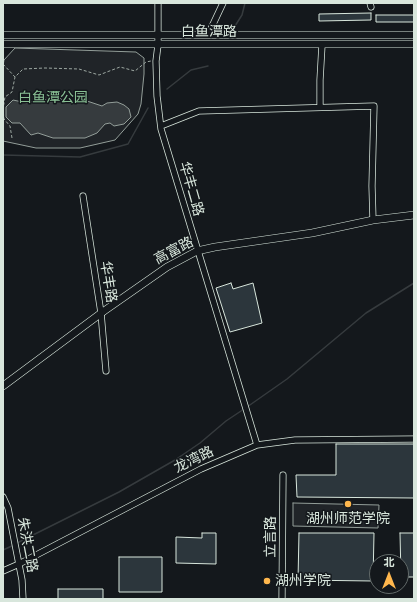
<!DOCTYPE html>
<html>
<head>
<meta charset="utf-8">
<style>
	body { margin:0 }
	#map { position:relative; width:417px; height:602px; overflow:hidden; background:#14181c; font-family:"Fira Sans Condensed","Noto Sans SC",sans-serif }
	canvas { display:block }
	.frame { position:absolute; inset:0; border:4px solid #d8e6dc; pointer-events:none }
	.north { position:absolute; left:369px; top:554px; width:40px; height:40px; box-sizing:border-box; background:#14181c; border:1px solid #626a69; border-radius:50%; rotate:0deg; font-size:11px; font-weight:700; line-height:16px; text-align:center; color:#d8e6dc }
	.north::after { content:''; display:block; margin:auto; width:14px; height:18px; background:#ffb74d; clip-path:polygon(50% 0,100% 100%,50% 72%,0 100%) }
</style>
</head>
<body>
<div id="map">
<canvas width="417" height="602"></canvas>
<div class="frame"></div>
<div class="north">北</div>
</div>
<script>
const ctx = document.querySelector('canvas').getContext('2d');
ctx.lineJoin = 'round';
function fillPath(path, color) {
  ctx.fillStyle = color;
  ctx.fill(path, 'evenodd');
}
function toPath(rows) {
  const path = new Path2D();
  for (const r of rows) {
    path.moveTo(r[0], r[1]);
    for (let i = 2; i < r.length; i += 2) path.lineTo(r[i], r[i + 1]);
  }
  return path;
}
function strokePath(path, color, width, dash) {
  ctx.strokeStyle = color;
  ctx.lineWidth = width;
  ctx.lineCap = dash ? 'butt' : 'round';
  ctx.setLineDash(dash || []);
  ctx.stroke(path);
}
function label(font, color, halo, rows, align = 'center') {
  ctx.font = font + ' "Fira Sans Condensed","Noto Sans SC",sans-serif';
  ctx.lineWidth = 3;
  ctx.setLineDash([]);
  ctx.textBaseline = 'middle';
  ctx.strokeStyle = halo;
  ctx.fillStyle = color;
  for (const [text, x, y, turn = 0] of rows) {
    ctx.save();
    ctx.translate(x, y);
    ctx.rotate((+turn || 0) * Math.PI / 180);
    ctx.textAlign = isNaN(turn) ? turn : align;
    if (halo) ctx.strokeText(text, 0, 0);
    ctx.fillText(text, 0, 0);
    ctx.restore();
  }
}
const green = toPath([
	[15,48,136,52,144,58,144,74,141,104,138,114,115,140,80,148,36,148,3,141,3,66,4,60,15,48],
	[293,503,379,505,378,528,293,526,293,503]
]);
fillPath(green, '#202428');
strokePath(green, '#939e99', 1);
const water = toPath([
	[58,97,64,101,71,103,87,101,102,106,107,103,117,102,124,105,129,109,131,117,124,124,114,126,110,123,105,124,97,133,85,138,53,138,38,133,31,135,20,123,12,123,6,117,6,107,13,100,27,103,43,98,49,102,53,102,58,97]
]);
fillPath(water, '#363b3e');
strokePath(water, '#939e99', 1);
strokePath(toPath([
	[235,26,242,15,245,3],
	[167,89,191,70,208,66],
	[3,155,80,157,128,144,148,108],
	[247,407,287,379,366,313,414,283],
	[17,543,119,492,175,460,200,443,226,421,244,409],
	[3,550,14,545]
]), '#363b3e', 1.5);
const building = toPath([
	[371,13,371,20,319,21,319,14,371,13],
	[376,15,414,15,414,22,376,22,376,15],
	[231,283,233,289,253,283,262,323,230,332,216,288,231,283],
	[336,444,414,444,414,498,297,497,296,475,336,475,336,444],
	[202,533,216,533,216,564,176,563,176,537,202,538,202,533],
	[299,533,374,533,373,581,298,580,299,533],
	[400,533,414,533,414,577,401,577,400,533],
	[119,557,162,557,162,592,119,592,119,557],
	[58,589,103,589,103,599,58,599,58,589]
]);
fillPath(building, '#2c363c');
strokePath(building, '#d8e6dc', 1);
const minor = toPath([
	[158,3,158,45,156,61,157,96,161,129,257,445],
	[370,3,371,7],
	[208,35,223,3],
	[320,107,320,80,322,45],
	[161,126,199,111,374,106,372,186,373,220],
	[83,196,101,313,106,371],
	[3,497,8,508,22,580,23,599],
	[3,571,19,564,201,469,257,445,295,440,414,439],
	[282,599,283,475]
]);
const major = toPath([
	[3,35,414,35],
	[3,44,414,44],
	[3,386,104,311,167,267,197,251,215,247,312,233,373,220,414,215]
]);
strokePath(minor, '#d8e6dc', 7);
strokePath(major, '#d8e6dc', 8);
strokePath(toPath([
	[3,64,15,77,23,69,45,68,79,69,99,75,120,67,135,71,146,62,151,61],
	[12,138,10,126,4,119,3,109,5,97,12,92,15,77]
]), '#9da8a2', 1, [3, 2]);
strokePath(minor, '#14181c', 5.5);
strokePath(major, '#14181c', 7);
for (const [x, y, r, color] of [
	[348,504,4,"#ffb74d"],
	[267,581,4,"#ffb74d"]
]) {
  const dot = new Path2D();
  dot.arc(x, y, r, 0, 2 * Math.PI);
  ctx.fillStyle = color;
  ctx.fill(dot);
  strokePath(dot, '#14181c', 1.5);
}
label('14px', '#d8e6dc', '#14181c', [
	["白鱼潭路",209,32],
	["华丰二路",191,189,74],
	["高富路",174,251,-28],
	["华丰路",108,282,81],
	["龙湾路",194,460,-26],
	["立言路",271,537,-90],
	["朱洪二路",27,545,79]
]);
label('14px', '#8ac095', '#14181c', [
	["白鱼潭公园",53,98]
]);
label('14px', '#d8e6dc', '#14181c', [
	["湖州师范学院",348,519],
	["湖州学院",275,581,"left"]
]);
</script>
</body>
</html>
